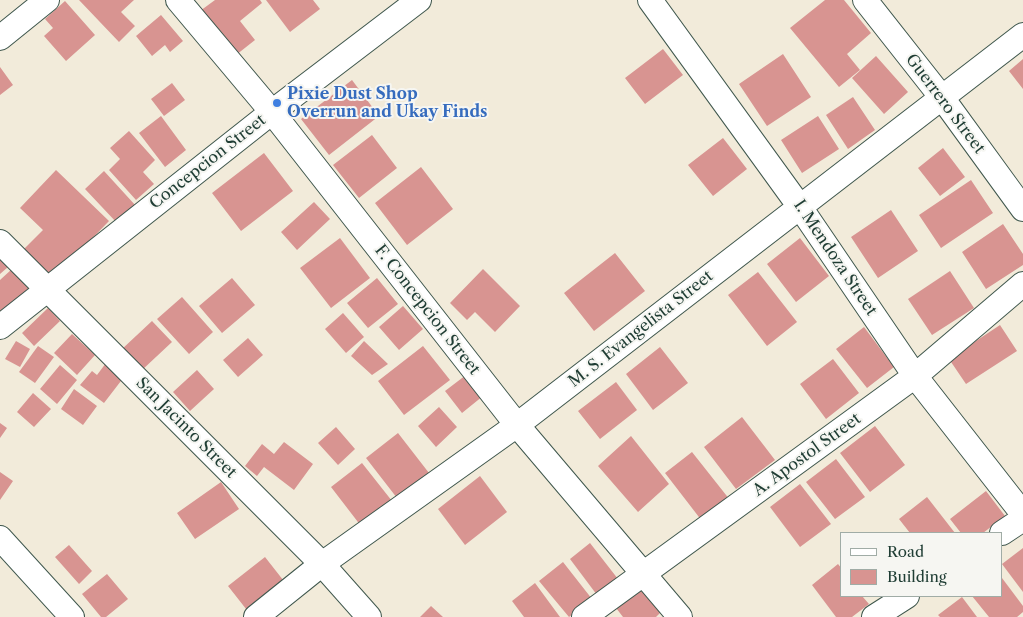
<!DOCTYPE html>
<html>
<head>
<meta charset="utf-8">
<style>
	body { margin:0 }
	#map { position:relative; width:1023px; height:617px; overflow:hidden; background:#f2ebda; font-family:"Libre Caslon Text",serif }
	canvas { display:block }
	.legend { position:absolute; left:840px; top:532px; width:162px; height:65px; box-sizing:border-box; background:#f6f6f2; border:1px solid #a0aca6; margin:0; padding:6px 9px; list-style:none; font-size:15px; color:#1f3d34 }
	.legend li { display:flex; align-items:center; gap:10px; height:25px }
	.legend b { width:25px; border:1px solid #a0aca6 }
</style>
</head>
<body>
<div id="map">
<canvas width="1023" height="617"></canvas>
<ul class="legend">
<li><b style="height:6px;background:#fff"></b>Road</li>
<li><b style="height:14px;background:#d89491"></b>Building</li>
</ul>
</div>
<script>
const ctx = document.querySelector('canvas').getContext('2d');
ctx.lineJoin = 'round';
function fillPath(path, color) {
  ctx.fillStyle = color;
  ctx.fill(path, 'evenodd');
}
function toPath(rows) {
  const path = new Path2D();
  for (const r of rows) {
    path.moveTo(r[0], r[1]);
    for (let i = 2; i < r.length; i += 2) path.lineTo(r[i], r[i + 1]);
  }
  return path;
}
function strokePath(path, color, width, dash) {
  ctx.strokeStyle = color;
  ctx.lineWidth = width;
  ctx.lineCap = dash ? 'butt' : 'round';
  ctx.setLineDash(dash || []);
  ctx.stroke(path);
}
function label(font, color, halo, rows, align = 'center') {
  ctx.font = font + ' "Libre Caslon Text",serif';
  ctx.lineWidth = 4;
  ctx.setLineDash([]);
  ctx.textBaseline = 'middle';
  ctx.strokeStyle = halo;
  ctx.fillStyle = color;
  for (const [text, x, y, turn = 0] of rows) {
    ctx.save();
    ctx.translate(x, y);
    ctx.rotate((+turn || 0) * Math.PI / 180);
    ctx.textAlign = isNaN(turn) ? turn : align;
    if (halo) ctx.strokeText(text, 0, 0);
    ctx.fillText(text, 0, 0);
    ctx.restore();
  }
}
fillPath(toPath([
	[79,0,134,0,121,12,135,26,119,42],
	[215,0,260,0,262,3,240,21,255,40,236,55,200,11],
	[266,0,313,0,320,9,290,32],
	[825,0,844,0,871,33,847,54,860,70,839,87,790,28],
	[65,1,95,35,66,61,44,36,53,28,45,19],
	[161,15,183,41,170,52,165,45,152,56,136,36],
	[663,49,683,75,645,104,625,78],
	[783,54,811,97,767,126,739,84],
	[876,56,908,92,884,114,852,78],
	[1023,59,1023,89,1009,71],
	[0,67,13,85,0,95],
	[352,80,379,116,329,155,301,119],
	[172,83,185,100,164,116,151,99],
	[853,97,875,130,848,149,826,115],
	[161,116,186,150,165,167,139,133],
	[818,116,839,149,802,173,781,140],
	[129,131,155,160,143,172,154,184,136,200,109,170,120,159,110,148],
	[372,135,397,168,359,198,333,165],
	[723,138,747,169,713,196,688,165],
	[943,148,965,177,940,196,918,168],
	[264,153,293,191,241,231,212,193],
	[421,167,453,209,407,245,375,203],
	[56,170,109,221,53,279,23,250,43,230,20,208],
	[104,171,136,206,117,223,85,189],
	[971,180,993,213,941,248,919,215],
	[314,202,330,219,297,250,281,232],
	[891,210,918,251,878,278,851,237],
	[1003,224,1023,254,1023,265,986,289,962,252],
	[340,238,370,278,331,308,300,268],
	[800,238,829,276,796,302,767,264],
	[615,253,645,291,594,331,564,293],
	[0,259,8,267,0,274],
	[12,269,30,290,0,316,0,280],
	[483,269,520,306,495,332,475,312,467,320,450,303],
	[950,271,974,308,932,335,908,299],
	[758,272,797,322,767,346,728,295],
	[232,278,255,305,222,333,199,306],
	[377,278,398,304,368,328,347,303],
	[182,297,213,332,189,354,157,319],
	[403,306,423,329,399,350,379,327],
	[48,308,60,321,34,346,22,333],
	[343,313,364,337,346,353,325,329],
	[152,321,172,342,141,371,121,350],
	[1000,325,1017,351,966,384,949,359],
	[864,327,894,367,867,388,836,349],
	[72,334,95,355,77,375,54,353],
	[248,338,263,355,238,377,223,360],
	[16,341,30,349,20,367,5,359],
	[364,341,388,364,372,375,351,356],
	[38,346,54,357,35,383,19,372],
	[423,346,450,380,404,415,378,381],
	[660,347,688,383,653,410,626,374],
	[833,359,859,393,826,419,800,384],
	[106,363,124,377,104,403,80,385,92,371,97,375],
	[60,365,77,380,57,404,40,389],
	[197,370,214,389,190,411,173,392],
	[466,375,483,396,462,413,445,391],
	[616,382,637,410,600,439,578,411],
	[74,389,97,406,83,425,61,409],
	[33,393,51,409,34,427,17,412],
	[439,407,457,427,436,447,418,426],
	[742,417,775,460,736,489,704,447],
	[0,423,7,428,0,438],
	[875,426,905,465,870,492,840,453],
	[336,427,355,449,338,465,318,443],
	[398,433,429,473,397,498,366,458],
	[631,436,669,484,638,512,598,466],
	[284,442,313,464,294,490,264,467,257,476,245,466,262,444,274,454],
	[692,452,730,500,702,521,665,473],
	[836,459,865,497,835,519,806,482],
	[362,463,392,501,361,526,331,487],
	[0,472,13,481,0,500],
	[480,476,507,512,465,545,438,509],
	[221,482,239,509,195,539,177,513],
	[800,484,831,524,800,547,770,507],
	[986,491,1005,516,983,533,961,533,950,519],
	[927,497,955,533,910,533,899,519],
	[590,543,618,579,597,595,570,559],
	[69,545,92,571,79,584,55,557],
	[1023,548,1023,592,1002,564],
	[265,557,287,585,250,614,228,586],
	[563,562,592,599,569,617,539,581],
	[838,564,842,569,842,596,862,596,869,604,852,617,836,617,812,585],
	[107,574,128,599,106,617,101,617,82,594],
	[1002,578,1023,606,1023,612,1017,617,989,617,972,596,1002,596],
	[535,583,560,617,524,617,512,601],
	[638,584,660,613,656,617,623,617,613,604],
	[962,597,977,617,940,617,938,615],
	[431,606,443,617,420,617]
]), '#d89491');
const minor = toPath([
	[178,0,272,112,517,425,680,617],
	[650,0,800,207,915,376,1023,514],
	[865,0,943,99,1023,209],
	[0,38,47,0],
	[0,242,322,564,369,617],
	[0,327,272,112,419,0],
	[1002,533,1023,519],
	[0,538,72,617],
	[256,617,322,564,517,425,1023,35],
	[584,617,915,376,1023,284],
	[874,617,907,596]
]);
strokePath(minor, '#3f574d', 26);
strokePath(minor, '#fff', 24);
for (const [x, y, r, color] of [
	[277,103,5,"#3f7fe0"]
]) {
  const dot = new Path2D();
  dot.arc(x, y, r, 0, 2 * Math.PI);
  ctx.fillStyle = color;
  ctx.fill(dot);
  strokePath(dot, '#f6f6f2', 2);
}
label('bold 16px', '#366cbe', '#f6f6f2', [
	["Pixie Dust Shop",287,94],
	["Overrun and Ukay Finds",287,112]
], 'left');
label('16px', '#1f3d34', '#f6f6f2', [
	["Guerrero Street",945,104,53],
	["Concepcion Street",208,162,-38],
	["I. Mendoza Street",835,258,56],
	["F. Concepcion Street",427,310,52],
	["M. S. Evangelista Street",641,329,-38],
	["San Jacinto Street",186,428,45],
	["A. Apostol Street",807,455,-36]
]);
</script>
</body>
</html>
